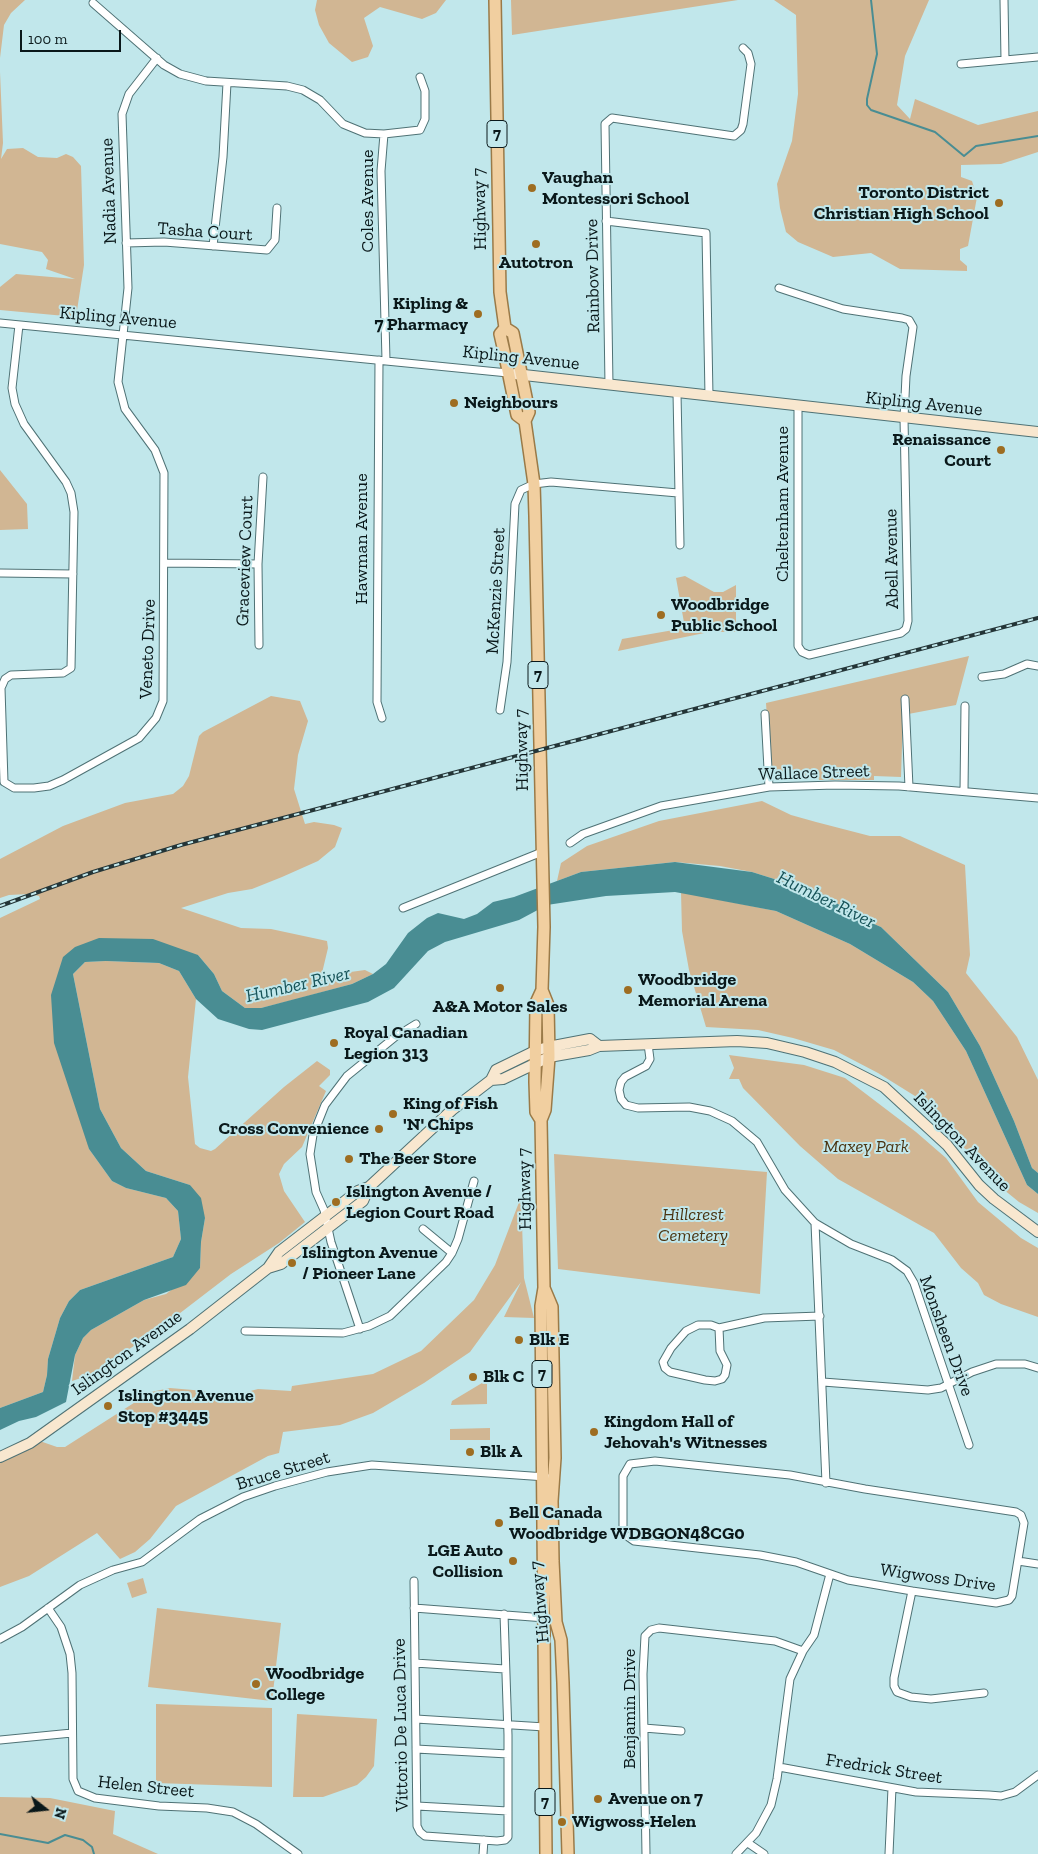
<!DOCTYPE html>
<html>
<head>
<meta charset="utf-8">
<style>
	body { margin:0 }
	#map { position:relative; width:1038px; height:1854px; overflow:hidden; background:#c1e7eb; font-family:"Zilla Slab",serif }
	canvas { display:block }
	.north { position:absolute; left:20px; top:1784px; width:50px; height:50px; -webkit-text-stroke:4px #c1e7eb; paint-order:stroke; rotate:106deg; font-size:14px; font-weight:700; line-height:20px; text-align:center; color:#0a181a }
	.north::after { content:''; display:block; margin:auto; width:18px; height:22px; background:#0a181a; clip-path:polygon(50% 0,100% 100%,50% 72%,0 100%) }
	.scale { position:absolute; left:20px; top:30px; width:101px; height:22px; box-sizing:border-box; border:2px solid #0a181a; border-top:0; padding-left:6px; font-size:15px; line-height:18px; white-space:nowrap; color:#0a181a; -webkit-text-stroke:4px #c1e7eb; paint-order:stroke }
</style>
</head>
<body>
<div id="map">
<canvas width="1038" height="1854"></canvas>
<div class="north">N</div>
<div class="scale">100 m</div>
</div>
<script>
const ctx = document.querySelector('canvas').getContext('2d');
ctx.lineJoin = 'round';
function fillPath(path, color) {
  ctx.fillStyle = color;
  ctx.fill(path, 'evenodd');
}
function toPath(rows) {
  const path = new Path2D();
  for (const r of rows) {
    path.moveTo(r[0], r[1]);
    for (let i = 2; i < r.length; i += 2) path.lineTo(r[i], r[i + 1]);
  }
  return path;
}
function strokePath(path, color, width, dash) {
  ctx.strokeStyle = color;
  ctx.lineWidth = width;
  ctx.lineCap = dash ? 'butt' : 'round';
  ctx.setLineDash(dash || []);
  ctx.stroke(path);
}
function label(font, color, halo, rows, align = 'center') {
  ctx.font = font + ' "Zilla Slab",serif';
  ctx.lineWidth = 4;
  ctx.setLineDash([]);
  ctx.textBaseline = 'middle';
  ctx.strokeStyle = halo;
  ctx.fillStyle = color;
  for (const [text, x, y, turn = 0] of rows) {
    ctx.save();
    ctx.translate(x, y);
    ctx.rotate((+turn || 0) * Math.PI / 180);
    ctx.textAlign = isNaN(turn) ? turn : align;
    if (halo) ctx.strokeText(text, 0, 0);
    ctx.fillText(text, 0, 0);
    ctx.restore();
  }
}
fillPath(toPath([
	[0,0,25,0,11,13,4,25,0,58],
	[317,0,446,0,436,13,422,19,380,7,364,18,373,46,368,57,352,62,329,43,319,25,315,10],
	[511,0,738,0,512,35],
	[774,0,929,0,905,56,897,105,910,119,915,99,978,125,1038,111,1038,152,1001,164,961,165,961,177,972,181,977,197,968,246,960,249,960,260,967,266,967,271,900,269,871,253,833,257,798,242,786,232,780,208,777,184,792,141,798,94,796,15],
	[0,72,3,143,1,159,7,149,23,148,38,157,57,158,66,154,73,157,81,166,84,265,76,317,0,310,0,287,16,274,75,279,46,269,48,260,42,252,0,244],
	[0,470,27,504,28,529,0,530],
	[685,576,714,592,723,592,736,585,736,632,709,632,618,651,622,639,685,628,676,578],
	[969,656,956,705,903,715,901,777,874,776,874,780,819,780,818,776,771,777,766,703],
	[271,696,300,701,308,721,298,755,294,789,305,824,314,822,334,825,342,828,335,847,318,861,282,877,252,889,228,893,181,908,241,928,271,929,327,941,328,948,322,973,336,974,365,970,373,974,352,984,289,1001,261,1008,245,1008,222,991,214,974,198,955,63,957,89,1149,112,1181,126,1188,166,1198,178,1211,181,1239,173,1257,80,1290,69,1301,60,1318,48,1359,47,1375,43,1392,0,1408,0,918,40,899,39,896,29,894,9,895,0,898,0,859,63,826,125,803,173,794,183,786,189,776,199,736,203,732],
	[762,801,791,815,816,822,870,836,900,836,965,865,970,955,966,973,1017,1037,1038,1080,1038,1173,1032,1168,1014,1121,980,1046,948,992,881,927,860,918,822,894,752,872,720,866,675,862,581,872,557,881,561,863,587,846,659,821],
	[681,892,776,911,850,944,913,982,933,1001,966,1051,1027,1185,1038,1194,1038,1213,1019,1202,987,1176,944,1123,915,1096,878,1073,834,1050,793,1038,758,1030,706,1027,689,970,682,931],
	[106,961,159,963,179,971,196,999,188,1077,195,1144,200,1148,211,1151,215,1149,284,1087,317,1061,330,1070,330,1075,319,1086,326,1091,302,1147,284,1164,279,1174,284,1191,305,1222,279,1243,231,1274,158,1330,90,1375,72,1381,75,1355,83,1338,91,1330,144,1300,166,1294,200,1268,201,1242,205,1218,190,1185,146,1171,121,1148,100,1109,73,974,85,962],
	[729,1055,804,1065,845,1078,916,1132,946,1158,978,1202,1021,1238,1038,1248,1038,1317,1001,1304,984,1295,978,1283,961,1268,934,1233,838,1179,800,1146,743,1088,739,1079,729,1079,734,1068],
	[554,1154,767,1172,760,1294,558,1269],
	[521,1197,524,1278,534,1318,504,1317,521,1282,470,1352,424,1383,373,1413,340,1425,283,1432,279,1453,268,1456,176,1506,150,1539,135,1552,120,1559,97,1533,29,1576,0,1587,0,1455,22,1440,31,1438,57,1447,65,1447,151,1392,170,1388,239,1394,258,1389,291,1391,292,1386,373,1374,421,1351,474,1300,495,1265],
	[487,1380,487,1404,451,1405,452,1401],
	[490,1428,490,1440,450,1440,450,1429],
	[143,1578,147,1593,132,1598,127,1583],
	[157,1608,281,1623,272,1701,148,1687],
	[156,1704,272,1708,272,1787,156,1783],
	[297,1714,377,1719,374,1766,366,1777,357,1785,323,1797,293,1797],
	[0,1797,50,1798,115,1811,113,1834,158,1854,0,1854]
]), '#d1b693');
fillPath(toPath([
	[675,862,752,872,822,894,860,918,881,927,948,992,980,1046,1014,1121,1032,1168,1038,1173,1038,1194,1027,1185,966,1051,933,1001,913,982,850,944,776,911,675,892,606,896,547,905,519,920,445,942,428,951,394,988,368,1002,262,1030,249,1029,218,1019,196,999,179,971,159,963,106,961,85,962,73,974,100,1109,121,1148,146,1171,190,1185,201,1198,205,1218,201,1242,200,1268,186,1285,144,1300,91,1330,83,1338,75,1355,66,1402,36,1417,19,1421,0,1430,0,1408,43,1392,47,1375,48,1359,60,1318,69,1301,80,1290,173,1257,181,1239,178,1211,166,1198,126,1188,112,1181,89,1149,54,1043,51,995,63,957,75,947,99,938,153,939,198,955,214,974,222,991,245,1008,261,1008,352,984,373,974,386,964,408,933,427,918,438,913,464,919,477,914,493,902,514,897,581,872]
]), '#498d93');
strokePath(toPath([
	[871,0,877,54,867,99,867,105,871,110,935,132,964,156,976,146,1038,136],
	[0,1834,48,1843,65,1835,83,1840,92,1847,94,1854]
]), '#498d93', 2);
const street = toPath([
	[1004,0,1005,60],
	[93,3,164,65,180,74,206,81,287,86,303,90,320,100,343,124,365,133,384,134,420,130,425,119,425,91,420,77],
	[961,64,1038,57],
	[384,134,381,171,386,360],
	[606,221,706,233,709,396],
	[126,243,164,242,267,250,275,240,277,208],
	[213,246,223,157,227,83],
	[779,288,843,309,902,318,909,320,913,327,906,376,904,418,908,621,906,629,901,633,809,655,802,652,798,646,798,406],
	[0,323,508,373],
	[19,325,12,388,15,404,24,424,66,482,71,493,74,512,71,668,63,673,11,675,5,679,1,688,4,782,14,788,34,788,49,786,63,780,139,738,156,718,163,701,164,473,155,450,125,409,118,382,128,288,122,114,129,94,157,58],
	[379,360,377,702,382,718],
	[609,385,605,124,612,118,734,136,741,130,743,124,751,64,748,53,743,48],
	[677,393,680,545],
	[165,563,258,564],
	[0,573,73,574],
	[259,645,258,564,263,477],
	[982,677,1004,674,1027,664,1038,666],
	[905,699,909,787],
	[500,710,507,662,515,504,521,490,534,484,551,482,678,493],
	[765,714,769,787],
	[964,791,965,706],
	[570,843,583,834,661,806,769,787,835,785,899,786,1038,798],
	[403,908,542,852],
	[648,1044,650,1059,646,1066,625,1077,621,1082,619,1090,621,1099,626,1105,638,1108,689,1107,710,1111,732,1121,757,1142,785,1190,815,1223,851,1244,892,1260,907,1271,914,1283,969,1445],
	[815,1223,826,1483],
	[423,1229,452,1253],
	[719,1328,720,1351,727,1365,725,1375,722,1379,715,1381,705,1380,670,1372,665,1368,663,1362,671,1348,686,1331,698,1325,711,1325,719,1328,764,1318,820,1316],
	[360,1329,331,1242,324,1210,316,1192,310,1154,313,1135,325,1105,347,1076,395,1037,416,1024],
	[245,1331,343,1333,369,1326,390,1316,446,1262,452,1253,458,1239,474,1181],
	[823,1382,928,1390,941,1388,972,1372,996,1364,1025,1364,1038,1368],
	[655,1461,790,1475,865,1489,1016,1512,1021,1515,1024,1523,1012,1596,1009,1600,996,1603,912,1591,848,1580,796,1562,760,1555,634,1541,624,1534,623,1526,623,1476,630,1464,655,1461],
	[1018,1561,1038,1564],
	[414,1581,417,1826,420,1832,425,1836,497,1841,505,1840,508,1837,508,1735,504,1614],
	[912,1591,894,1678,894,1686,897,1692,911,1697,931,1699,984,1693],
	[48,1608,61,1627,70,1654,72,1673,73,1779,78,1791,95,1798,159,1806,207,1808,233,1812,256,1824,298,1854],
	[414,1608,545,1618],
	[0,1639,22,1627,80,1585,113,1570,142,1562,200,1519,243,1497,275,1486,327,1472,372,1465,546,1477],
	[415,1663,505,1669],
	[416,1719,545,1727],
	[644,1728,681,1731],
	[0,1740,72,1733],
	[416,1749,508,1754],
	[779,1767,916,1792,989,1795,1001,1796,1015,1792,1038,1775],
	[417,1806,508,1811],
	[748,1843,764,1854],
	[483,1854,484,1840],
	[646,1854,643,1674,645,1636,651,1630,659,1628,775,1641,803,1651],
	[736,1854,756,1833,771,1805,777,1779,790,1679,803,1651,814,1635,830,1574],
	[889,1854,892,1788]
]);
const secondary = toPath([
	[515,374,1038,432],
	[491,1080,503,1079,549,1057,589,1050,599,1046,737,1041,767,1043,805,1052,835,1062,884,1087,947,1145,979,1185,994,1199,1038,1232],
	[268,1268,281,1264,363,1201,369,1187],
	[0,1457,30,1443,190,1329,268,1268,279,1252,358,1191,369,1187,452,1110,491,1080,496,1070,535,1051,548,1047,590,1039,599,1046]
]);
const primary = toPath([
	[495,0,500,292,505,328,513,333,529,412,525,421,534,484,535,516,544,927,542,990,536,1003,535,1082,536,1112,541,1120],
	[505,328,500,334,505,356,517,415,525,421],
	[542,990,548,1005,549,1057,545,1110,541,1120,544,1288,541,1306,546,1854],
	[544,1288,552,1307,555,1458,552,1501,553,1561,556,1622,561,1640,563,1683,568,1854]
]);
strokePath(street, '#4f7275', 9);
strokePath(secondary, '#4f7275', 12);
strokePath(primary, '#9a7a48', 14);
strokePath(street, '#fff', 7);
strokePath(secondary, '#f8e7cf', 10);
strokePath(primary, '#f1cfa0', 11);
const rail = toPath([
	[0,906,93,872,181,845,1038,618]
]);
strokePath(rail, '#243537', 4);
strokePath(rail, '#c1e7eb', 2, [5.5]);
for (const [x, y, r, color] of [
	[532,188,5,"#9e6d21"],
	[999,203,5,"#9e6d21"],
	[536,244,5,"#9e6d21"],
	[478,314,5,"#9e6d21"],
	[454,403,5,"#9e6d21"],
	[1001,450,5,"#9e6d21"],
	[661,615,5,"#9e6d21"],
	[500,988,5,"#9e6d21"],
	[628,990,5,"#9e6d21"],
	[334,1043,5,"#9e6d21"],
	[393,1114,5,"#9e6d21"],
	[379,1129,5,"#9e6d21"],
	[349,1159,5,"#9e6d21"],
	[336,1202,5,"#9e6d21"],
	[292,1263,5,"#9e6d21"],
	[519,1340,5,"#9e6d21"],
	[473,1377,5,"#9e6d21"],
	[108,1406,5,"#9e6d21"],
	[594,1432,5,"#9e6d21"],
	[470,1452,5,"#9e6d21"],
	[499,1523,5,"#9e6d21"],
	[513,1561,5,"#9e6d21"],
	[256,1684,5,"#9e6d21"],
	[598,1799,5,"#9e6d21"],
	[562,1822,5,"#9e6d21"]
]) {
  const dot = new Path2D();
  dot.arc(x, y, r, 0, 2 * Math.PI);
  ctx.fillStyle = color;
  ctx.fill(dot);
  strokePath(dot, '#c1e7eb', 2);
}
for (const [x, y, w] of [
	[497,134,20],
	[538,675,20],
	[542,1374,20],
	[545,1802,20]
]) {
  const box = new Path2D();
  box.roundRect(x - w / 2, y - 13.5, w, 27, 4);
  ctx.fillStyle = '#c1e7eb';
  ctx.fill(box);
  strokePath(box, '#0a181a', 1);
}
label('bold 16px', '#0a181a', null, [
	["7",497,134],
	["7",538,675],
	["7",542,1374],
	["7",545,1802]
]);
label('bold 18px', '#0a181a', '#c1e7eb', [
	["Vaughan",542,178],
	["Montessori School",542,199],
	["Toronto District",989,193,"right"],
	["Christian High School",989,214,"right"],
	["Autotron",536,263,"center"],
	["Kipling &",468,304,"right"],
	["7 Pharmacy",468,325,"right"],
	["Neighbours",464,403],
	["Renaissance",991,440,"right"],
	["Court",991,461,"right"],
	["Woodbridge",671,605],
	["Public School",671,626],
	["Woodbridge",638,980],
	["Memorial Arena",638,1001],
	["A&A Motor Sales",500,1007,"center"],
	["Royal Canadian",344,1033],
	["Legion 313",344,1054],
	["King of Fish",403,1104],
	["'N' Chips",403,1125],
	["Cross Convenience",369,1129,"right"],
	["The Beer Store",359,1159],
	["Islington Avenue /",346,1192],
	["Legion Court Road",346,1213],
	["Islington Avenue",302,1253],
	["/ Pioneer Lane",302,1274],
	["Blk E",529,1340],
	["Blk C",483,1377],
	["Islington Avenue",118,1396],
	["Stop #3445",118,1417],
	["Kingdom Hall of",604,1422],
	["Jehovah's Witnesses",604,1443],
	["Blk A",480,1452],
	["Bell Canada",509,1513],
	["Woodbridge WDBGON48CG0",509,1534],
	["LGE Auto",503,1551,"right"],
	["Collision",503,1572,"right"],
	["Woodbridge",266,1674],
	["College",266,1695],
	["Avenue on 7",608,1799],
	["Wigwoss-Helen",572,1822]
], 'left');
label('18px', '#0a181a', '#c1e7eb', [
	["Nadia Avenue",109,191,-92],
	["Coles Avenue",368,201,-90],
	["Highway 7",480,209,-91],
	["Tasha Court",205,232,4],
	["Rainbow Drive",593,276,-91],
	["Kipling Avenue",118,318,5],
	["Kipling Avenue",521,358,6],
	["Kipling Avenue",924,404,6],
	["Cheltenham Avenue",783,504,-90],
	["Hawman Avenue",362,539,-90],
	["Abell Avenue",892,559,-91],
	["Graceview Court",245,561,-88],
	["McKenzie Street",496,591,-87],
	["Veneto Drive",148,649,-88],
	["Highway 7",522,750,-91],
	["Wallace Street",814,773,-2],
	["Islington Avenue",962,1142,46],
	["Highway 7",525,1189,-91],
	["Monsheen Drive",946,1336,70],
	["Islington Avenue",127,1353,-36],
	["Bruce Street",283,1471,-17],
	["Wigwoss Drive",938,1578,8],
	["Highway 7",540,1602,-95],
	["Benjamin Drive",630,1709,-90],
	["Vittorio De Luca Drive",401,1725,-91],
	["Fredrick Street",884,1769,9],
	["Helen Street",146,1787,6]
]);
label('italic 18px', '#4b3411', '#c1e7eb', [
	["Maxey Park",866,1147],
	["Hillcrest",693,1215],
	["Cemetery",693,1236]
]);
label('italic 19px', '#175358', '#c1e7eb', [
	["Humber River",826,900,26],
	["Humber River",298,985,-13]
]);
</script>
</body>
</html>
